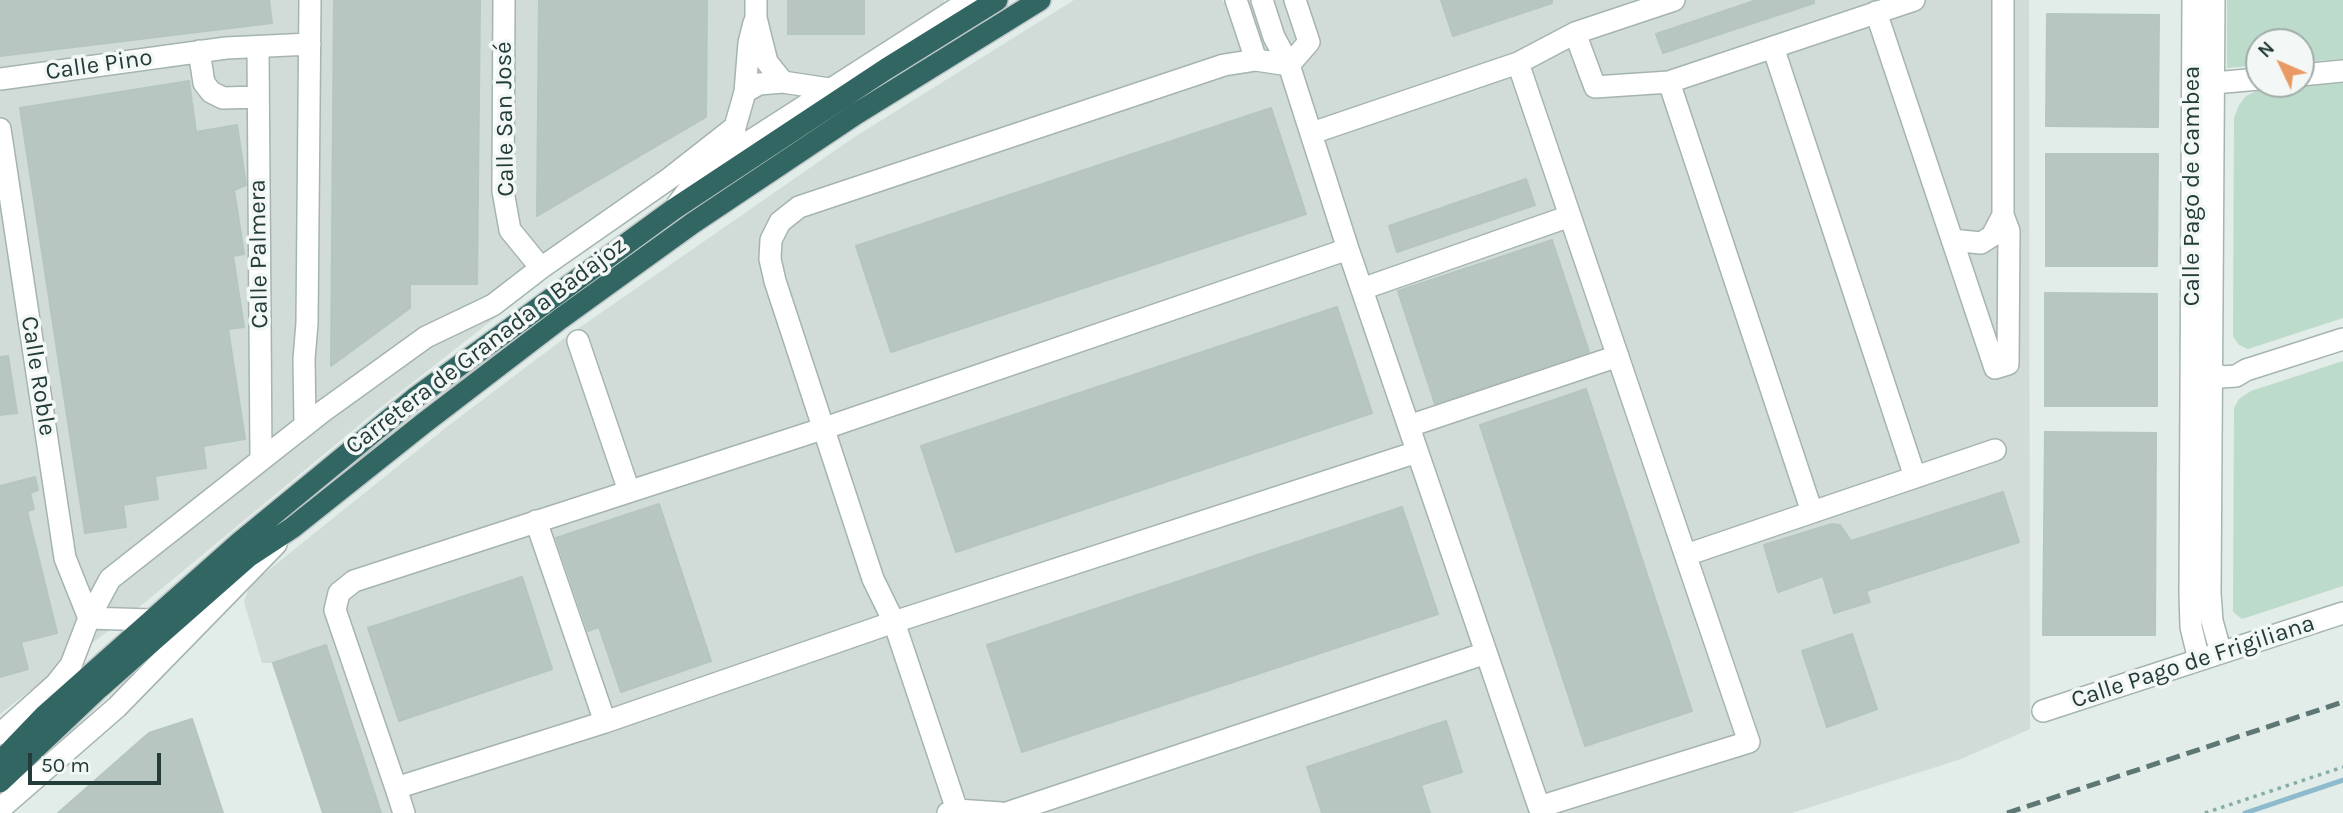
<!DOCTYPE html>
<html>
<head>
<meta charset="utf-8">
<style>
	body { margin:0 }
	#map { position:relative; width:2343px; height:813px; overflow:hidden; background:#e2ece9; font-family:Karla,sans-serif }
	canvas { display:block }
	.north { position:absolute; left:2245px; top:28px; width:70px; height:70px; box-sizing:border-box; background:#f3f8f6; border:2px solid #a0adaa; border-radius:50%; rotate:314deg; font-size:19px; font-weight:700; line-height:28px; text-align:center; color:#233c39 }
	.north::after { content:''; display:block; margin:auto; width:24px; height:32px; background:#e99963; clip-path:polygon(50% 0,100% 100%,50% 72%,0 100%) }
	.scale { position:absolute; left:28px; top:753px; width:133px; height:32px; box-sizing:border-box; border:4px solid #233c39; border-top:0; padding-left:9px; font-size:21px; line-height:24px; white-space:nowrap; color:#233c39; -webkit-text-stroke:5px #f3f8f6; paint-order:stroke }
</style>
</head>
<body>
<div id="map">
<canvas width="2343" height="813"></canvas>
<div class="north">N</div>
<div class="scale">50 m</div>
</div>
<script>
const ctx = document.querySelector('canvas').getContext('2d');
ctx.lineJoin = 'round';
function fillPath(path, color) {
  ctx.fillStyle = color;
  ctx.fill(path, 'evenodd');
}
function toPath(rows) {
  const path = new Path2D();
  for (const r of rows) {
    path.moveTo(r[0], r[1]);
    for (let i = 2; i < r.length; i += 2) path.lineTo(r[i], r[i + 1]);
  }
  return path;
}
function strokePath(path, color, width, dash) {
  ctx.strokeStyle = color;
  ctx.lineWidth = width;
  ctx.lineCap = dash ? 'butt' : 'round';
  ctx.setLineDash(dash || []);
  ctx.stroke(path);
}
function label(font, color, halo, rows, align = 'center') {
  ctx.font = font + ' Karla,sans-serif';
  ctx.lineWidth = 7;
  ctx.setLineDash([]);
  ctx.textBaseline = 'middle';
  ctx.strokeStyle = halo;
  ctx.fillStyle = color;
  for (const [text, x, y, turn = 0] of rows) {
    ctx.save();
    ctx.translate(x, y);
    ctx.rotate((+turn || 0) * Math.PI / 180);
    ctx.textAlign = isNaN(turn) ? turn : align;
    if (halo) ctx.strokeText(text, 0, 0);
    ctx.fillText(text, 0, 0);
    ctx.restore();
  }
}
fillPath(toPath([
	[0,0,944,0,945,7,619,221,376,411,143,604,0,714],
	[1074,0,1222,0,1226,5,1242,0,2029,0,2030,729,1961,759,1792,813,323,813,274,663,262,663,244,602,250,585,448,426,566,337,853,138]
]), '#d1dbd8');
fillPath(toPath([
	[2227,0,2343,0,2343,59,2301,62,2301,42,2259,42,2259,65,2227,68],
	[2343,83,2343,318,2248,349,2239,345,2233,336,2234,118,2239,105,2246,96,2259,90],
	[2343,361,2343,586,2242,619,2233,612,2234,408,2239,399,2251,391]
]), '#bddbca');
strokePath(toPath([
	[2245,813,2343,780]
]), '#8ebacd', 5);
const building = toPath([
	[0,0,269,0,272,23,0,56,0,0],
	[334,0,480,0,477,284,410,284,410,308,331,366,334,0],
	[539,0,707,0,706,117,537,216,539,0],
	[788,0,864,0,864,34,788,34,788,0],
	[1441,0,1552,0,1552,3,1453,36,1441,0],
	[1757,0,1814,0,1814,3,1663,53,1656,34,1757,0],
	[2047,14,2159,15,2158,127,2046,126,2047,14],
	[189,81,196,132,237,125,246,185,234,190,244,254,233,256,244,327,228,329,245,439,203,446,206,468,155,476,158,499,123,505,126,527,85,533,20,108,189,81],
	[1271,108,1306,214,891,352,856,246,1271,108],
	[2046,154,2158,154,2157,266,2046,266,2046,154],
	[1526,179,1535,205,1397,252,1389,226,1526,179],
	[1552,240,1589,352,1435,404,1398,291,1552,240],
	[2045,293,2157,294,2157,406,2045,406,2045,293],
	[1337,307,1372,413,956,552,921,446,1337,307],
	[8,356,17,413,0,415,0,357,8,356],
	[1586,389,1692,711,1585,746,1480,425,1586,389],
	[2045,432,2156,433,2155,635,2043,635,2045,432],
	[35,477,38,490,30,493,34,509,27,511,57,633,21,642,28,669,0,677,0,486,35,477],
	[2003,492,2019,542,1866,591,1870,602,1834,613,1823,576,1778,592,1764,545,1832,524,1840,525,1851,541,2003,492],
	[659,504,711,661,621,692,599,627,588,631,556,538,659,504],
	[1402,507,1438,614,1022,752,987,645,1402,507],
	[522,577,552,669,399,721,368,628,522,577],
	[1852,634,1877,709,1827,727,1802,651,1852,634],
	[326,645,381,813,323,813,273,663,326,645],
	[192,719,223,813,58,813,149,733,192,719],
	[1446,721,1462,772,1421,785,1430,813,1322,813,1307,767,1446,721]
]);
fillPath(building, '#b8c6c2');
strokePath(building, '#b5c5c1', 2);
const minor = toPath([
	[504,0,503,191,510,230,541,268],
	[756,0,756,18,767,62,783,82],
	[1236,0,1256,60],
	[1262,0,1274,37,1289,65,1348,249,1539,807,1749,742,1518,63],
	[2193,0,2190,593,2191,627,2199,660],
	[2214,0,2210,593,2212,621,2221,653],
	[1876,12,1995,368,2008,364,2009,231,2003,215,2003,0],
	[1575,33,1595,87,1669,82,1812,512],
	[1773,47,1915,477],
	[258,48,261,459],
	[199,51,204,83,211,92,223,98,258,97],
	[1289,65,1309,42,1295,0],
	[2301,75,2343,71],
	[0,79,226,48,310,44],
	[1669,82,1914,0],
	[2214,83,2259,79],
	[745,92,749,43,754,23],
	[0,129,65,558,89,618],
	[1312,133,1518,63,1575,33,1674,0],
	[734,141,735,127,745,92,759,84,783,82,829,89],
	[677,205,700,175,733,152,970,0],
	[1952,240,1981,243,1992,236,2003,215],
	[1362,289,1570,216],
	[578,341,629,491],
	[2213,372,2221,377,2236,376,2246,370,2343,339],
	[305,425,304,359,307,323,310,0],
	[1409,426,1618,356],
	[536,521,605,722],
	[1686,555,1995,450],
	[89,618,151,620],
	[2043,711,2343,613],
	[0,734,56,684,71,665,89,618,110,579,322,412,426,337,493,305,541,268,670,178,735,127],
	[396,788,335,610,339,593,354,581,825,428,1348,249],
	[0,809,117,707,276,544],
	[957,810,894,622,873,579,775,281,770,259,771,240,780,222,799,207,1224,65,1256,60,1289,65],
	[404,813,396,788,605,722,894,622,1417,452],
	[948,813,957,810,1001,813],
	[1007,813,1486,653]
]);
const highway = toPath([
	[1,761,45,715,240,542,415,398,674,209,886,69,997,0],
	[0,782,99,688,248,557,292,528,424,423,560,319,693,223,856,114,1040,0]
]);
strokePath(minor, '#a5b4b1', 24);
strokePath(highway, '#c1c8c8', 24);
strokePath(toPath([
	[2205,813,2343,767]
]), '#85ada7', 3.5, [3.5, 5]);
strokePath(minor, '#fff', 21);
strokePath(highway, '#316663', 21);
strokePath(toPath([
	[2007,813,2343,702]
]), '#5e7774', 5, [14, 7]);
label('24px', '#233c39', '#f3f8f6', [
	["Calle Pino",99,65,-8],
	["Calle San José",505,119,-91],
	["Calle Pago de Cambea",2192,186,-90],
	["Calle Palmera",259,254,-91],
	["Carretera de Granada a Badajoz",486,346,-37],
	["Calle Roble",38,376,81],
	["Calle Pago de Frigiliana",2193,662,-18]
]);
</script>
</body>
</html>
